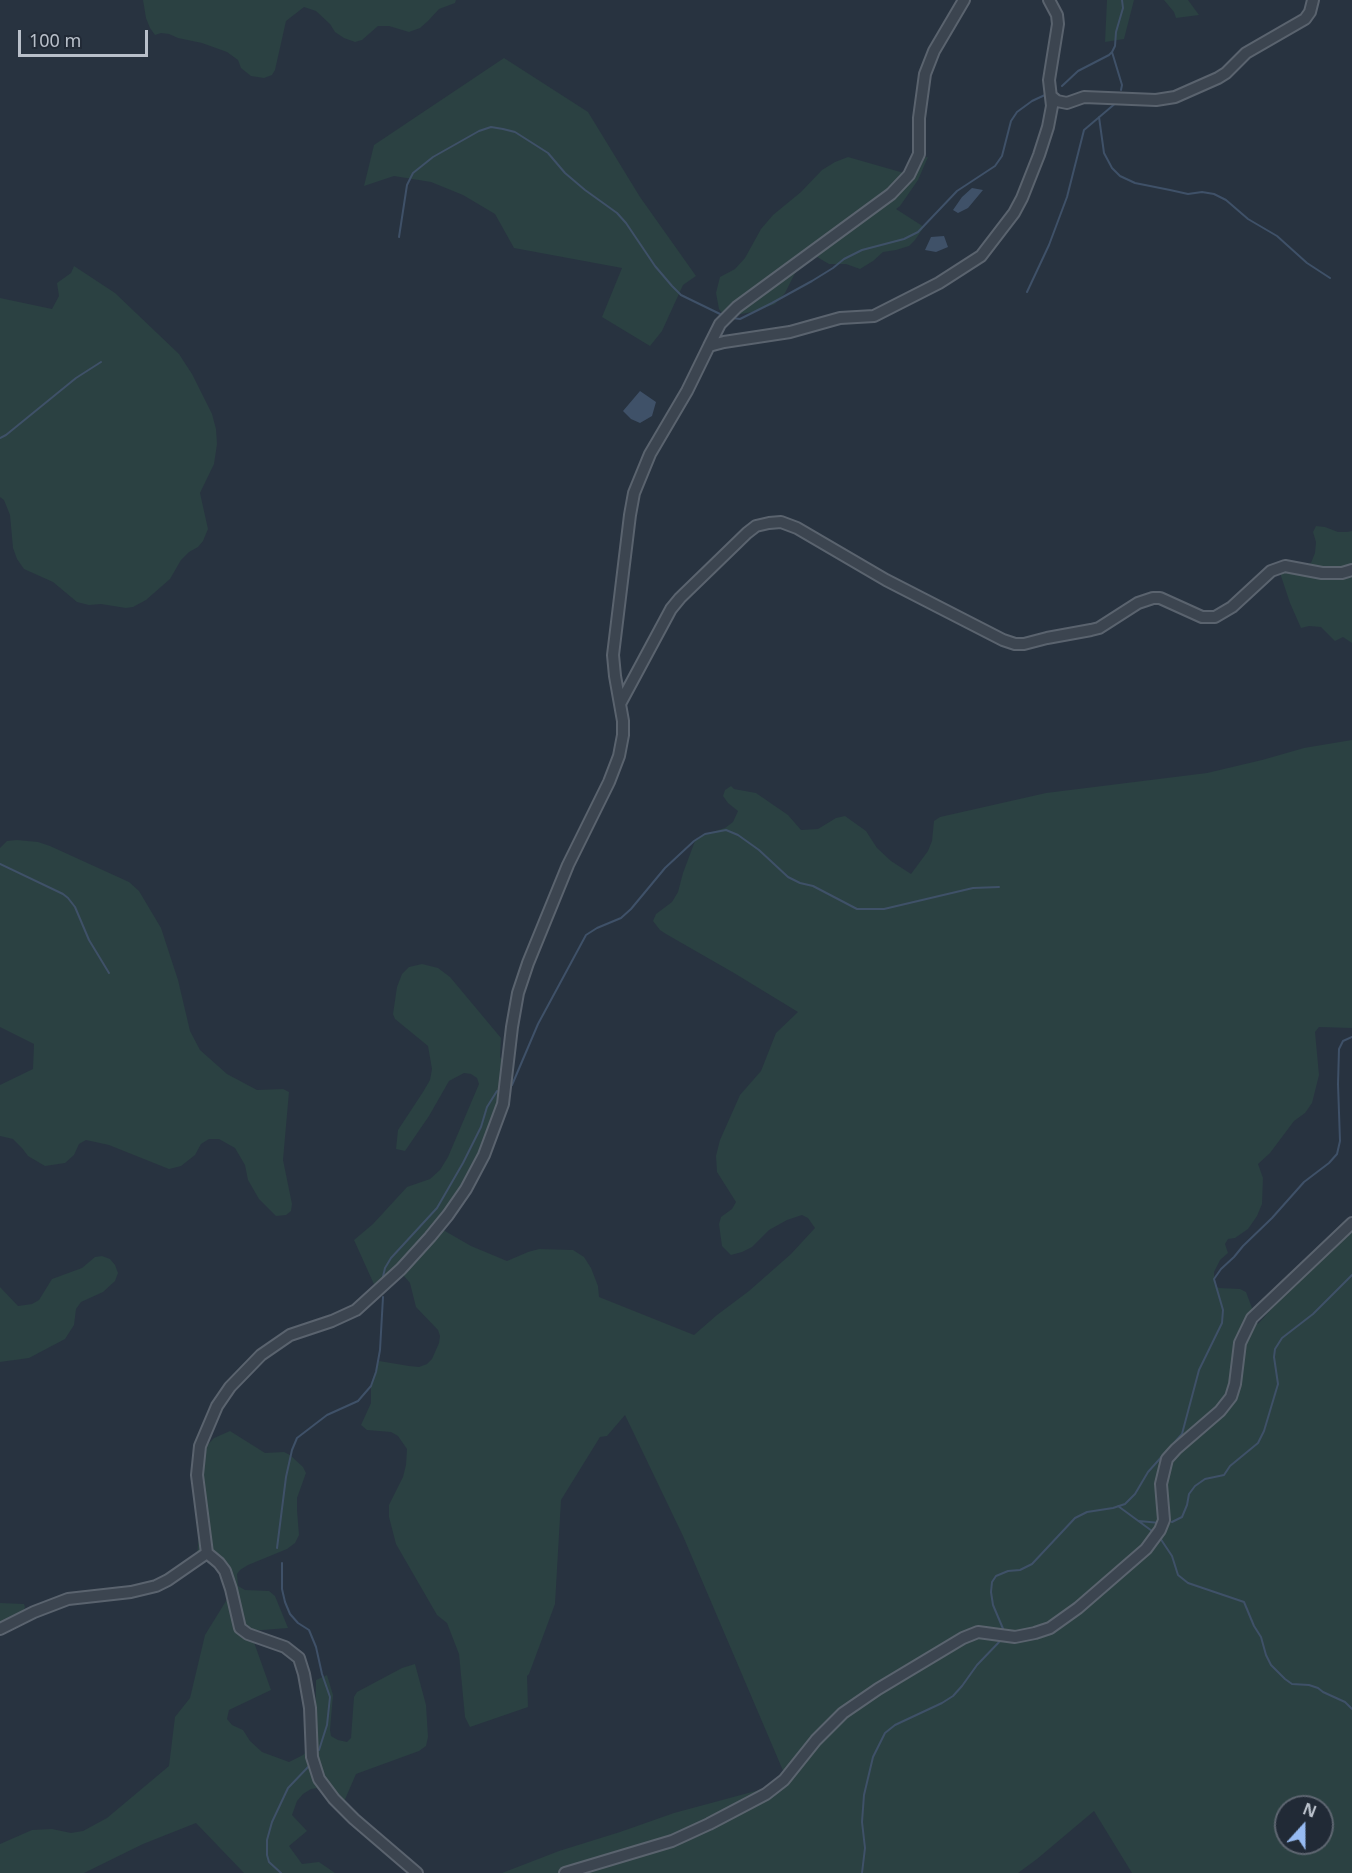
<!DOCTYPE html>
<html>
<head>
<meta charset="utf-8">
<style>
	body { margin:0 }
	#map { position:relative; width:1352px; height:1873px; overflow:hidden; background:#283340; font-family:"Noto Sans",sans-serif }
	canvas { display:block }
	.north { position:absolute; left:1274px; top:1795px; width:60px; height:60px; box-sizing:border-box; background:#212a36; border:2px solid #5e6671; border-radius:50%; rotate:21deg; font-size:16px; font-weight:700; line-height:24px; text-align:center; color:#b9c0ca }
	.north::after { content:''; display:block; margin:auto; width:21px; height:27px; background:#97bbf2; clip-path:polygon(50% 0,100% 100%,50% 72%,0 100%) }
	.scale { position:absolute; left:18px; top:30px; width:130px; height:27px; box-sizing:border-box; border:3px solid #b9c0ca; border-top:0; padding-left:8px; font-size:18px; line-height:21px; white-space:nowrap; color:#b9c0ca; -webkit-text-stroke:4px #212a36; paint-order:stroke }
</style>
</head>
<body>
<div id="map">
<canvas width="1352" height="1873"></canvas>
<div class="north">N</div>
<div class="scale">100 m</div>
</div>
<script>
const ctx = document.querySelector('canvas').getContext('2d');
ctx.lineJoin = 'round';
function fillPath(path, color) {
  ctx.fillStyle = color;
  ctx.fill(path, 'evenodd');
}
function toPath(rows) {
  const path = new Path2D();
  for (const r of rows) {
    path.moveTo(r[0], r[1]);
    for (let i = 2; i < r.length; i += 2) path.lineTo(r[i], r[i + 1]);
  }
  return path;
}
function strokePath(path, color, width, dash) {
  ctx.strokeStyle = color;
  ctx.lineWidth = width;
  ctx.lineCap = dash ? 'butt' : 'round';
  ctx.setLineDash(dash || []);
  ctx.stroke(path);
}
fillPath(toPath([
	[143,0,456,0,455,3,439,9,428,21,420,28,409,32,389,26,378,26,362,40,355,42,344,38,335,32,330,24,316,11,304,7,286,21,275,70,272,75,264,78,251,76,241,68,238,60,227,52,202,43,178,38,169,34,161,33,155,35,150,28,146,18],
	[1107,0,1134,0,1124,39,1105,42],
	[1164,0,1188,0,1199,15,1176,18,1174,12],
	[504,58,588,112,640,197,696,276,683,285,662,331,650,346,602,317,622,268,514,248,495,214,463,195,431,182,394,176,364,186,374,145],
	[848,157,904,173,919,158,928,157,918,180,900,206,896,209,924,227,915,240,909,246,896,250,883,252,873,261,860,269,846,264,829,264,812,254,802,263,794,275,785,293,775,304,752,312,725,317,719,309,716,293,720,277,735,269,745,258,761,229,773,215,801,192,822,170,835,162],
	[74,266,115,293,179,354,192,374,212,414,216,429,217,444,214,464,200,493,208,529,203,541,198,547,189,552,181,560,170,579,146,600,133,607,126,608,101,604,89,605,77,602,53,582,24,569,17,559,13,548,10,515,4,500,0,497,0,298,52,309,59,296,57,283,71,273],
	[1316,526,1325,527,1338,532,1347,532,1352,531,1352,643,1343,637,1335,641,1321,627,1309,626,1301,628,1290,603,1277,564,1302,565,1311,563,1315,553,1316,542,1313,532],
	[1352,740,1352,1028,1319,1027,1315,1032,1319,1075,1312,1103,1305,1113,1294,1121,1270,1153,1258,1164,1263,1178,1262,1204,1257,1216,1248,1229,1235,1238,1228,1239,1225,1244,1228,1253,1220,1260,1214,1272,1214,1277,1215,1286,1219,1288,1240,1289,1246,1292,1258,1324,1301,1275,1352,1224,1352,1873,1132,1873,1094,1811,1037,1859,1018,1873,502,1873,559,1851,620,1832,674,1813,763,1789,784,1773,683,1536,625,1415,607,1436,600,1437,561,1500,555,1604,529,1674,527,1676,528,1707,470,1727,465,1717,459,1654,447,1623,437,1615,396,1544,389,1517,389,1505,403,1477,406,1465,407,1449,398,1436,391,1432,367,1430,361,1425,371,1403,371,1383,379,1361,409,1366,419,1367,427,1364,432,1359,439,1343,440,1336,438,1330,416,1307,410,1283,398,1269,377,1291,354,1240,373,1224,407,1187,430,1179,440,1170,448,1157,479,1084,477,1078,471,1074,464,1073,449,1081,429,1116,405,1151,396,1149,398,1130,423,1092,430,1080,432,1069,428,1046,395,1019,393,1014,397,987,402,974,409,967,422,964,438,968,450,977,501,1038,500,1057,507,1067,493,1134,438,1227,471,1246,507,1261,528,1252,539,1249,573,1250,584,1257,591,1268,598,1286,599,1297,694,1335,717,1315,749,1291,791,1254,815,1228,808,1218,802,1215,787,1220,769,1230,752,1247,742,1252,731,1255,722,1246,719,1224,721,1217,732,1209,736,1202,717,1172,716,1156,720,1140,740,1095,761,1071,776,1033,798,1012,734,973,666,934,660,930,653,921,656,914,672,902,678,892,683,873,695,841,702,835,725,828,733,822,738,811,728,803,723,796,725,790,731,786,734,789,756,793,788,815,801,830,818,829,836,818,845,816,866,831,877,848,891,861,911,874,928,851,932,841,934,821,940,817,1046,793,1207,773,1262,760,1304,748],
	[1286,1807,1322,1807,1322,1843,1286,1843],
	[17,840,38,842,50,846,129,882,139,891,161,928,178,980,190,1031,200,1050,227,1074,257,1090,283,1089,289,1092,283,1160,292,1204,291,1211,286,1215,276,1216,259,1199,248,1180,245,1165,235,1148,219,1139,209,1139,201,1144,195,1155,181,1166,169,1169,109,1145,86,1140,79,1144,74,1155,65,1163,45,1166,28,1156,22,1148,13,1139,0,1136,0,1085,33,1069,34,1044,0,1027,0,848,7,841],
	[102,1256,110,1259,115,1265,118,1273,115,1281,103,1292,81,1302,76,1309,74,1325,65,1339,29,1358,0,1362,0,1287,18,1306,32,1304,39,1300,52,1279,82,1268,95,1257],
	[230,1431,265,1453,284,1452,290,1455,303,1467,306,1473,297,1498,297,1510,299,1535,295,1543,287,1549,248,1565,240,1570,237,1574,238,1586,245,1590,269,1591,275,1596,288,1628,250,1631,271,1690,229,1710,227,1719,232,1725,243,1730,250,1741,262,1752,289,1762,303,1755,315,1744,316,1680,327,1675,333,1695,330,1730,331,1736,338,1740,347,1742,351,1738,354,1697,357,1692,402,1668,415,1664,426,1705,428,1737,426,1746,419,1751,356,1774,343,1804,317,1788,311,1789,303,1794,297,1801,292,1815,307,1831,289,1846,302,1864,319,1862,335,1873,244,1873,196,1823,143,1844,84,1873,0,1873,0,1844,32,1830,52,1829,71,1833,83,1831,107,1818,169,1766,175,1717,190,1698,205,1635,234,1588,226,1576,197,1555,201,1514,201,1452,214,1438],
	[0,1603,24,1604,25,1607,22,1614,0,1629]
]), '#2b4142');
fillPath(toPath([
	[972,188,983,190,968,208,958,213,953,210,962,197],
	[944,236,948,247,936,252,925,250,931,237],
	[640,391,656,402,652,416,640,423,631,419,623,411]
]), '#3f5168');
strokePath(toPath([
	[1112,52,1122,85,1121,90],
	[1062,86,1078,71,1109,55,1112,52,1115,46,1116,32,1123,8,1122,0],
	[1099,117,1104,153,1112,168,1120,176,1135,183,1170,190,1188,194,1202,192,1214,194,1226,200,1248,219,1277,236,1307,263,1330,278],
	[399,237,407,185,413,173,433,157,479,131,491,127,503,129,515,132,548,153,565,173,585,190,617,213,626,223,655,266,672,286,681,295,720,314],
	[1027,292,1049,245,1067,197,1084,130,1117,102],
	[732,318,740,319,772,303,812,281,833,268,844,259,862,250,904,239,918,232,957,191,995,166,1002,156,1011,121,1017,112,1032,101,1047,94],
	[0,438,6,435,76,378,101,362],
	[0,864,63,894,68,898,75,907,89,940,109,973],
	[512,1085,538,1024,586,935,597,928,621,918,631,909,665,868,694,841,705,834,726,830,738,835,759,850,788,877,800,883,813,886,857,909,884,909,973,888,999,887],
	[382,1281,385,1268,391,1258,437,1208,463,1163,481,1127,487,1107,497,1091],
	[1118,1506,1152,1531],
	[1139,1521,1160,1523],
	[1172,1522,1182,1517,1187,1505,1189,1494,1195,1486,1205,1479,1224,1475,1230,1466,1258,1443,1264,1431,1278,1384,1274,1357,1275,1349,1282,1338,1313,1314,1352,1275],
	[1160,1538,1172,1556,1178,1575,1188,1583,1244,1602,1254,1626,1261,1637,1266,1655,1271,1665,1285,1679,1292,1684,1309,1685,1318,1688,1323,1692,1345,1702,1352,1709],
	[277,1548,286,1477,292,1450,297,1438,327,1415,358,1401,371,1386,376,1372,380,1350,383,1297],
	[282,1563,282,1589,285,1602,290,1614,298,1623,309,1630,316,1647,322,1674,330,1697,327,1725,319,1750],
	[1004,1631,993,1605,991,1592,992,1582,996,1576,1008,1571,1020,1570,1032,1564,1075,1518,1087,1512,1113,1508,1125,1504,1135,1494,1148,1472,1182,1434,1199,1370,1222,1323,1223,1310,1214,1279,1221,1269,1234,1257,1243,1246,1272,1218,1304,1182,1329,1163,1337,1154,1340,1141,1338,1084,1339,1049,1343,1041,1352,1037],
	[281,1873,269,1862,267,1855,267,1840,272,1822,288,1788,310,1765],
	[862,1873,865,1848,862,1822,864,1795,873,1757,885,1733,895,1725,942,1703,953,1696,962,1686,977,1665,1002,1639]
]), '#3f5168', 2);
const minor = toPath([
	[1051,96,1057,101,1067,103,1084,97,1156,100,1175,97,1218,78,1226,73,1246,53,1305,19,1310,12,1313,0],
	[709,346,720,324,737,307,891,194,909,175,919,154,919,118,925,74,934,51,964,0],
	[620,704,671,609,680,598,747,533,756,526,769,523,781,522,797,528,886,580,1003,640,1015,644,1024,644,1047,638,1091,630,1099,628,1138,603,1153,598,1160,598,1202,617,1215,617,1232,607,1271,571,1285,566,1322,573,1342,573,1352,570],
	[0,1629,34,1612,68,1599,131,1592,156,1586,168,1580,207,1553],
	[417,1873,354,1819,334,1799,319,1779,312,1757,310,1708,304,1674,299,1658,285,1647,248,1634,240,1628,231,1589,225,1571,219,1563,207,1553,197,1475,200,1446,217,1406,230,1387,261,1355,290,1335,332,1321,356,1310,401,1269,430,1237,448,1215,466,1189,484,1155,503,1104,512,1027,518,993,528,963,568,865,609,782,619,756,623,735,623,721,615,676,613,655,630,515,634,493,650,454,687,391,709,346,724,342,790,332,840,318,874,316,939,283,981,256,1014,213,1022,198,1039,155,1048,127,1052,106,1049,80,1058,24,1057,15,1049,0],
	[565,1873,672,1841,709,1824,766,1794,784,1780,816,1740,843,1713,878,1689,963,1638,978,1632,1015,1637,1035,1633,1050,1628,1078,1608,1146,1549,1160,1530,1164,1520,1161,1484,1167,1459,1176,1449,1220,1411,1231,1397,1235,1384,1240,1343,1252,1318,1352,1223]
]);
strokePath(minor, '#5a636e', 14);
strokePath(minor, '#3c4550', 10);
</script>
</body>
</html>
